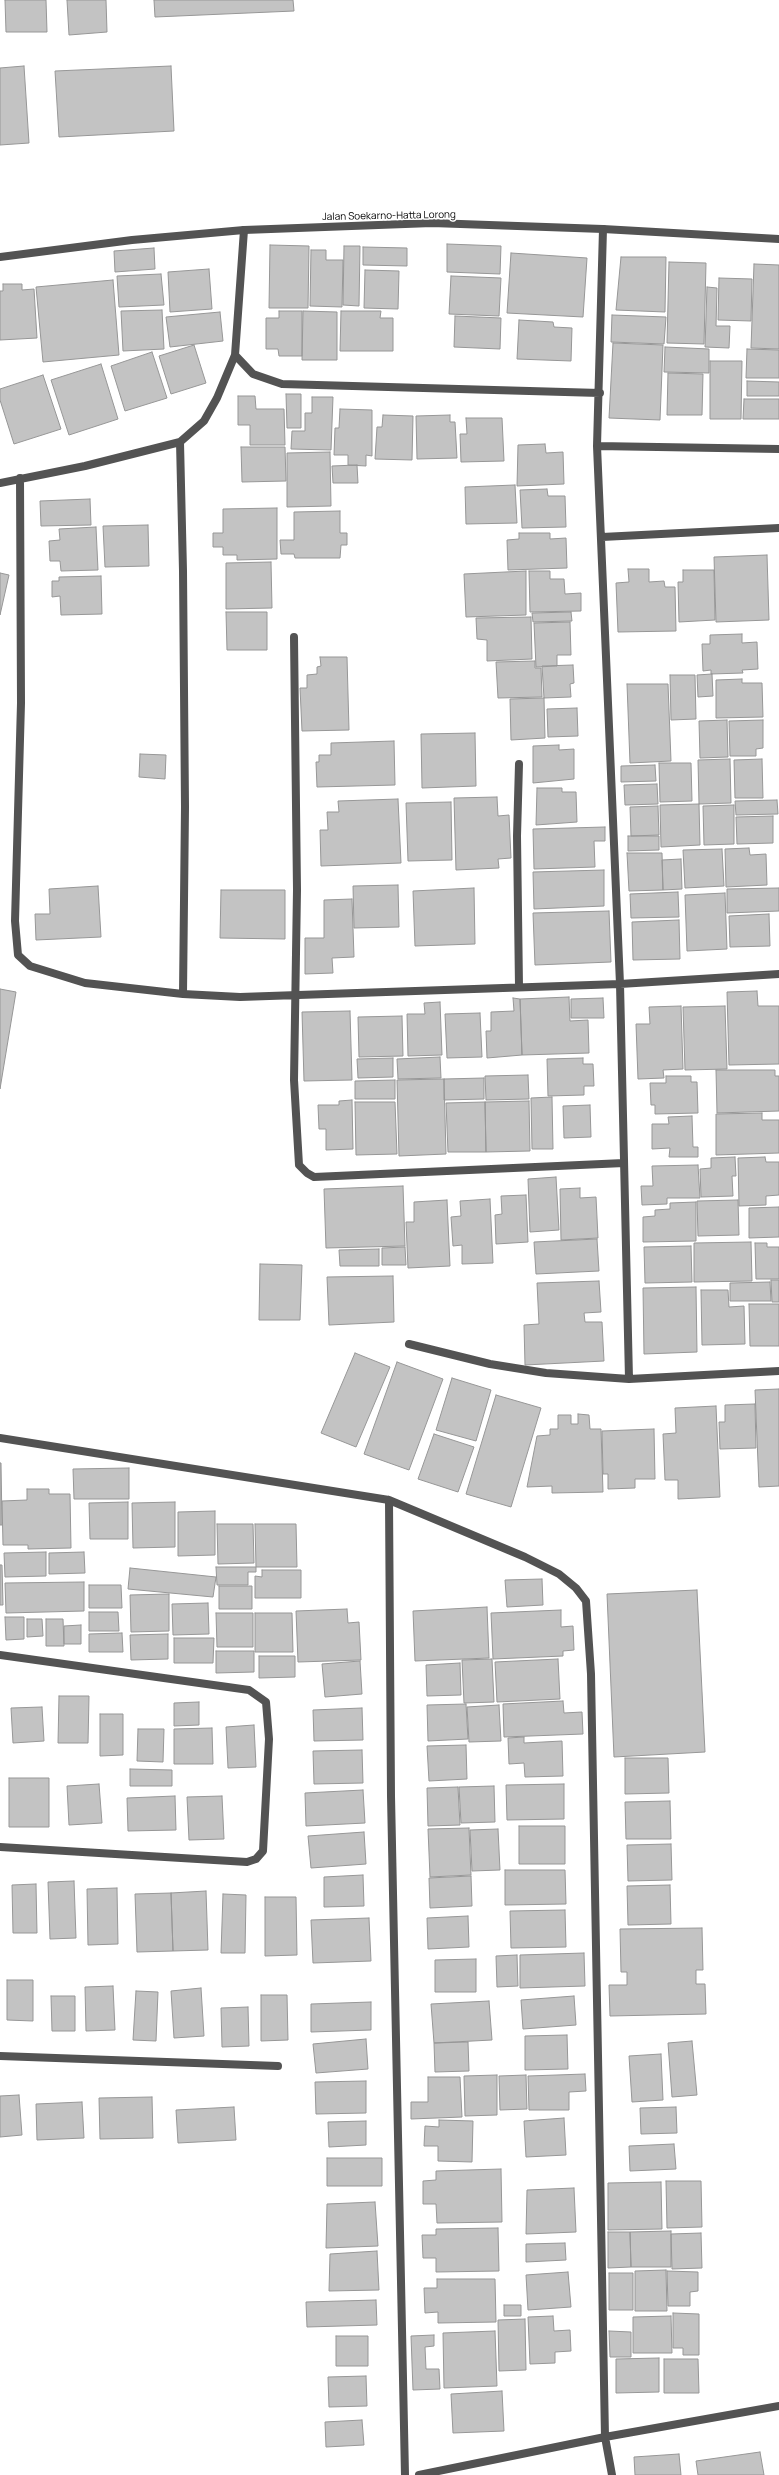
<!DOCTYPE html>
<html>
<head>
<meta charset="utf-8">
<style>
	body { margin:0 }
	canvas { display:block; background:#fff }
</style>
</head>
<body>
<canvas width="779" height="2475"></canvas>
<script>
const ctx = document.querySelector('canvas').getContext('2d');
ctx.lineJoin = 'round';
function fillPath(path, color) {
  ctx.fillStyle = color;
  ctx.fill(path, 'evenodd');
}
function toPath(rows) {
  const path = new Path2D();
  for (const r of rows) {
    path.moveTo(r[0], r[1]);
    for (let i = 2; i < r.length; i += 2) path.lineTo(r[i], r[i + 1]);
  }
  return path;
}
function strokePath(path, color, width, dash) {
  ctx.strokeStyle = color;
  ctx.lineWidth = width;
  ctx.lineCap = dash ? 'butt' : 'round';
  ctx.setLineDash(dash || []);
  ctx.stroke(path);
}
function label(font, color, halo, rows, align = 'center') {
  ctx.font = font + ' Manrope,sans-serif';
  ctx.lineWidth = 3;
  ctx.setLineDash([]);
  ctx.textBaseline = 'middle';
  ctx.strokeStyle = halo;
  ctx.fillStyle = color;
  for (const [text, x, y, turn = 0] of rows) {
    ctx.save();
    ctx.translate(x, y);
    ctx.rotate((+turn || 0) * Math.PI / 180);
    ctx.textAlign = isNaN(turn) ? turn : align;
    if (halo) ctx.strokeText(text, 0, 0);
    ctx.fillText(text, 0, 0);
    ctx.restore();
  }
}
const building = toPath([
	[5,0,46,0,47,32,6,32,5,0],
	[67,0,106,0,107,32,69,35,67,0],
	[154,0,293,0,294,11,155,17,154,0],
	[24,66,29,143,0,145,0,68,24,66],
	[171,66,174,131,59,137,55,71,171,66],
	[447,244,501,246,500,274,447,272,447,244],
	[270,245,309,246,308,308,269,308,270,245],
	[344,246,360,246,359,306,343,305,344,246],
	[363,247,407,248,407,266,363,265,363,247],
	[154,248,155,269,115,272,114,251,154,248],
	[311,250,326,250,326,260,343,260,342,307,310,306,311,250],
	[511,253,587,258,583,317,507,313,511,253],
	[621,257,666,257,665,312,616,310,621,257],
	[669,262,706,263,704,344,667,343,669,262],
	[754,264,779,265,779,349,751,348,754,264],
	[209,269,212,309,170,312,168,272,209,269],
	[365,270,399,271,398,309,364,308,365,270],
	[161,274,164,305,119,307,117,276,161,274],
	[451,276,501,278,499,316,449,314,451,276],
	[719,278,752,279,751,321,718,320,719,278],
	[113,280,119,355,43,362,36,287,113,280],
	[3,284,22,284,22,290,34,289,37,338,0,340,0,291,3,291,3,284],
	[707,287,717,288,716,326,730,326,729,348,705,347,707,287],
	[162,310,164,349,123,351,121,311,162,310],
	[279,311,302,311,302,356,279,356,278,349,266,349,266,318,279,318,279,311],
	[303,311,337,312,337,360,302,360,303,311],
	[341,311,381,311,380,318,393,318,393,351,340,351,341,311],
	[220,312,223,341,170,347,166,317,220,312],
	[612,315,666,317,664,344,611,342,612,315],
	[455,316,501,318,500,349,454,347,455,316],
	[519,320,553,322,554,327,572,328,571,361,517,359,519,320],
	[613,343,663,345,660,420,609,418,613,343],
	[194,345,206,383,171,394,159,356,194,345],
	[665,347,709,349,709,373,664,372,665,347],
	[747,349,779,350,779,378,746,378,747,349],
	[152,352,167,398,125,411,111,366,152,352],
	[710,361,742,361,741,419,710,419,710,361],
	[101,364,118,419,69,435,51,380,101,364],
	[668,373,703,374,702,415,667,415,668,373],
	[43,375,61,429,14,444,0,400,0,389,43,375],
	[747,381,779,382,779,396,747,396,747,381],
	[286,394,301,394,301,428,287,428,286,394],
	[238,396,255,396,256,409,284,409,285,445,250,445,250,425,238,425,238,396],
	[312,397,333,397,331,450,291,449,292,431,305,431,305,413,312,413,312,397],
	[744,399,779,399,779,419,743,419,744,399],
	[340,409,372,410,372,456,366,455,366,466,348,465,348,455,334,455,335,428,339,428,340,409],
	[383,415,413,416,412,460,375,459,377,427,382,427,383,415],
	[450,415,450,422,455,422,457,458,417,459,416,416,450,415],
	[466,418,502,418,504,461,461,462,460,434,467,434,466,418],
	[545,444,546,453,563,452,564,484,517,486,518,445,545,444],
	[241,447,285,447,286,481,242,482,241,447],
	[330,452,331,506,287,507,287,453,330,452],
	[357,465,358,483,333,483,332,466,357,465],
	[515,485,517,523,466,524,465,487,515,485],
	[547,489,548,496,565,496,566,527,522,528,520,490,547,489],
	[90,499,91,525,41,526,40,501,90,499],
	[277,508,277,559,237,560,237,555,223,555,223,547,213,547,213,533,223,533,223,509,277,508],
	[340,511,340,533,347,533,347,545,341,545,340,558,295,558,294,554,281,554,280,540,294,540,294,512,340,511],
	[148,525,149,566,105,567,103,526,148,525],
	[96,527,98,570,61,571,60,561,50,561,49,541,60,540,59,529,96,527],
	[519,533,550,533,550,539,566,538,567,568,508,570,507,540,519,539,519,533],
	[767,555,769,620,716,622,714,557,767,555],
	[271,562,272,608,226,609,226,563,271,562],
	[628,569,649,569,649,582,664,581,665,587,675,587,676,631,618,632,616,583,629,582,628,569],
	[683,570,714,570,715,620,679,622,678,582,683,582,683,570],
	[526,571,526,615,466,617,464,574,526,571],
	[529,571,550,571,550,579,564,579,565,594,581,593,581,611,530,612,529,571],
	[0,573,9,575,0,615,0,573],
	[101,576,102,614,61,615,60,596,52,597,52,581,59,581,59,577,101,576],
	[226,612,267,612,267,650,227,650,226,612],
	[571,612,572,621,533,622,532,613,571,612],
	[531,617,532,659,487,661,487,640,477,639,476,618,531,617],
	[570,622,571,655,557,655,557,666,536,667,534,623,570,622],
	[742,634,742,643,757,642,758,669,742,670,743,673,711,674,711,670,703,671,702,644,710,644,710,635,742,634],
	[320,657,347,657,349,730,302,731,300,688,307,688,307,675,317,674,317,667,321,666,320,657],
	[535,661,535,668,541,668,542,697,498,698,496,662,535,661],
	[573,665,574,683,570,684,571,697,544,698,542,666,573,665],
	[712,674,713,696,698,697,697,675,712,674],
	[670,675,695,675,696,719,671,720,670,675],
	[742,679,742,683,762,683,763,717,716,718,716,680,742,679],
	[627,684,668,684,671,761,630,763,627,684],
	[544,698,545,738,511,740,510,699,544,698],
	[577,708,578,736,548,737,547,709,577,708],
	[727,720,728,757,700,758,699,721,727,720],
	[763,720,763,748,756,749,756,756,730,756,729,721,763,720],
	[475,733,476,786,422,788,421,734,475,733],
	[394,741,395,785,317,787,316,762,319,762,319,755,331,755,331,743,394,741],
	[559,745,559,750,574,749,574,779,533,783,533,746,559,745],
	[140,754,166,755,165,779,139,777,140,754],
	[730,759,731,803,699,804,698,760,730,759],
	[762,759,763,798,735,798,734,760,762,759],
	[659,763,691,763,692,801,660,802,659,763],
	[655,765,656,781,621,782,621,766,655,765],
	[657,784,658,804,625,805,624,785,657,784],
	[537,788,562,788,562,792,576,792,577,822,536,825,537,788],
	[497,797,498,816,509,815,511,858,498,859,499,868,456,870,454,798,497,797],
	[398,799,401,863,321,866,320,830,328,830,327,812,339,812,338,801,398,799],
	[777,800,778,814,736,815,735,801,777,800],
	[451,802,452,860,408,861,406,803,451,802],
	[699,804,700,845,661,847,660,805,699,804],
	[734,805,734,844,704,845,703,806,734,805],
	[658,806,659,835,631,836,630,807,658,806],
	[773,816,773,843,737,844,736,817,773,816],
	[605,827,605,841,594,841,595,867,534,869,533,829,605,827],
	[628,836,659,836,659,850,628,851,628,836],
	[749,848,750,855,766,854,767,885,726,887,725,849,749,848],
	[722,849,724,886,685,888,683,850,722,849],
	[627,853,662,853,663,890,629,891,627,853],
	[681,859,682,889,663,890,662,860,681,859],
	[604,870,604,906,534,909,533,872,604,870],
	[398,885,399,927,354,928,353,886,398,885],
	[98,886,101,937,36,940,35,914,50,914,49,889,98,886],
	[474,888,475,944,415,946,413,891,474,888],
	[779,888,779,911,727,913,727,889,779,888],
	[221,890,285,890,285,939,220,938,221,890],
	[678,892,679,917,631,918,630,894,678,892],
	[725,893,727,949,687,951,685,895,725,893],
	[352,899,354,957,332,958,333,973,305,974,305,938,324,938,324,900,352,899],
	[609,911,611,962,535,965,533,913,609,911],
	[769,914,770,946,730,947,729,916,769,914],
	[679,920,680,959,633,960,632,922,679,920],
	[0,989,16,992,0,1089,0,989],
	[757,991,758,1006,779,1006,779,1064,729,1065,727,992,757,991],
	[569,997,570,1021,588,1020,589,1053,522,1055,520,999,569,997],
	[513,998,520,999,522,1055,487,1058,486,1031,491,1031,491,1012,514,1011,513,998],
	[603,998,604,1018,571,1018,571,999,603,998],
	[440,1002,442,1055,408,1056,407,1014,425,1014,424,1003,440,1002],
	[681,1006,683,1069,663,1070,664,1078,638,1079,636,1024,650,1024,649,1007,681,1006],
	[725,1006,727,1069,685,1070,683,1007,725,1006],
	[350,1011,352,1080,304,1081,302,1012,350,1011],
	[480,1013,482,1057,447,1058,445,1014,480,1013],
	[402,1016,403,1056,359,1057,358,1017,402,1016],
	[440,1057,441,1078,398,1079,397,1059,440,1057],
	[393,1058,393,1077,358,1078,357,1059,393,1058],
	[583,1058,583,1064,593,1064,594,1086,584,1086,584,1095,548,1096,547,1059,583,1058],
	[716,1070,775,1070,775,1076,779,1076,779,1111,717,1113,716,1070],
	[528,1075,529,1099,486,1100,485,1076,528,1075],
	[666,1076,691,1076,691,1082,697,1082,698,1113,655,1114,655,1105,651,1105,650,1083,666,1083,666,1076],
	[484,1078,484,1099,444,1100,444,1079,484,1078],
	[444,1079,446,1154,399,1156,397,1080,444,1079],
	[395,1080,395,1099,355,1099,355,1081,395,1080],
	[552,1097,553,1149,532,1149,531,1098,552,1097],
	[352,1100,353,1149,326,1150,326,1129,319,1129,318,1105,339,1105,339,1101,352,1100],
	[529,1101,530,1151,486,1152,485,1102,529,1101],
	[355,1102,395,1102,397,1154,356,1155,355,1102],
	[485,1102,486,1152,448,1152,446,1103,485,1102],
	[590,1105,591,1137,564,1138,563,1106,590,1105],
	[762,1113,762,1120,779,1120,779,1153,716,1155,716,1114,762,1113],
	[692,1116,693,1147,698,1147,698,1157,669,1157,670,1148,652,1149,652,1124,669,1124,668,1117,692,1116],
	[735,1157,736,1176,732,1176,733,1196,701,1197,700,1169,711,1168,711,1158,735,1157],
	[765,1157,766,1162,779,1162,779,1195,766,1196,766,1205,739,1206,738,1158,765,1157],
	[698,1165,700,1198,667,1198,667,1204,642,1205,641,1186,653,1186,652,1166,698,1165],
	[556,1177,559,1230,530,1232,528,1179,556,1177],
	[403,1186,405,1246,326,1248,324,1189,403,1186],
	[580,1188,580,1198,596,1197,598,1238,561,1240,560,1189,580,1188],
	[526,1195,528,1242,496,1244,495,1215,502,1214,501,1196,526,1195],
	[490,1199,493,1263,462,1264,462,1245,453,1246,451,1217,461,1216,460,1201,490,1199],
	[447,1200,450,1266,408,1268,406,1222,414,1222,414,1202,447,1200],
	[738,1200,739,1235,698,1236,697,1201,738,1200],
	[696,1202,696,1241,643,1242,643,1217,655,1216,655,1210,670,1209,670,1203,696,1202],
	[779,1207,779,1237,749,1238,749,1208,779,1207],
	[597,1239,599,1271,536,1274,534,1242,597,1239],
	[751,1242,752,1281,694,1282,694,1243,751,1242],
	[755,1243,767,1243,767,1247,779,1247,779,1279,756,1279,755,1243],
	[691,1246,692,1282,645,1283,644,1247,691,1246],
	[405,1247,406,1265,382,1265,382,1248,405,1247],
	[379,1249,379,1266,340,1266,339,1250,379,1249],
	[260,1264,302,1265,300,1320,259,1320,260,1264],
	[393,1276,394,1322,329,1325,327,1277,393,1276],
	[771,1280,779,1280,779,1302,772,1302,771,1280],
	[599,1281,601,1312,584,1313,585,1322,602,1322,604,1361,525,1365,524,1325,539,1324,537,1283,599,1281],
	[770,1282,771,1301,730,1301,730,1283,770,1282],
	[696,1287,697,1352,644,1354,643,1288,696,1287],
	[701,1290,728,1290,729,1307,744,1306,745,1344,702,1345,701,1290],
	[749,1304,779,1304,779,1346,750,1346,749,1304],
	[355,1353,390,1367,356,1447,321,1433,355,1353],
	[397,1362,443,1379,409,1470,364,1454,397,1362],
	[452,1378,491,1390,476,1441,436,1430,452,1378],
	[779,1389,779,1486,759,1487,755,1390,779,1389],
	[496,1395,541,1408,511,1507,466,1494,496,1395],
	[755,1404,756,1448,720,1449,719,1422,725,1422,725,1405,755,1404],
	[716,1406,720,1497,678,1499,678,1480,665,1480,663,1434,676,1433,675,1408,716,1406],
	[578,1414,589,1415,590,1429,601,1429,603,1492,552,1493,552,1486,527,1487,537,1436,550,1435,550,1429,558,1429,558,1415,571,1415,571,1424,578,1424,578,1414],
	[654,1429,655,1479,635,1479,635,1488,608,1489,608,1474,603,1474,602,1431,654,1429],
	[434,1434,474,1447,458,1492,418,1479,434,1434],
	[0,1463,1,1463,2,1525,0,1525,0,1463],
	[129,1468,129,1499,74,1499,73,1469,129,1468],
	[27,1489,49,1489,49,1494,70,1494,71,1548,28,1549,28,1545,3,1545,2,1501,27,1500,27,1489],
	[128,1502,128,1539,90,1539,89,1503,128,1502],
	[175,1502,175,1547,133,1548,132,1503,175,1502],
	[215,1511,215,1555,178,1556,178,1512,215,1511],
	[217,1524,253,1524,254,1563,218,1564,217,1524],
	[255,1524,296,1524,297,1567,256,1567,255,1524],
	[46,1552,46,1576,5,1577,4,1553,46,1552],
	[84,1552,85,1573,49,1574,49,1553,84,1552],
	[0,1565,2,1565,3,1605,0,1605,0,1565],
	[216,1567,256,1567,256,1572,248,1572,248,1585,217,1585,216,1567],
	[130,1568,216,1577,213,1597,128,1589,130,1568],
	[262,1570,301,1570,301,1598,255,1598,255,1576,262,1577,262,1570],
	[542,1579,543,1605,507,1607,505,1580,542,1579],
	[84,1582,84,1611,6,1613,5,1583,84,1582],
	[89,1585,121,1585,122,1608,89,1608,89,1585],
	[219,1586,252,1586,252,1609,219,1609,219,1586],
	[697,1590,705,1752,614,1757,607,1594,697,1590],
	[169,1594,169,1631,131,1632,130,1595,169,1594],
	[208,1603,209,1634,173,1635,172,1604,208,1603],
	[487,1607,489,1658,415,1661,413,1611,487,1607],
	[347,1609,348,1623,359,1622,361,1660,298,1662,296,1611,347,1609],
	[561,1610,561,1627,573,1626,574,1650,563,1651,563,1656,493,1659,491,1613,561,1610],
	[89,1612,118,1612,119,1631,89,1631,89,1612],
	[216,1613,253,1613,253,1647,217,1647,216,1613],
	[255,1613,292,1613,293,1652,255,1652,255,1613],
	[5,1617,24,1617,24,1639,6,1640,5,1617],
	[27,1619,42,1619,43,1636,27,1637,27,1619],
	[46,1619,63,1619,64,1646,46,1646,46,1619],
	[81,1625,81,1644,64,1644,64,1626,81,1625],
	[122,1633,123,1652,89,1652,89,1634,122,1633],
	[168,1634,168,1659,131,1660,130,1635,168,1634],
	[174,1638,214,1638,213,1663,174,1663,174,1638],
	[216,1651,254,1651,254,1672,216,1673,216,1651],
	[259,1656,295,1656,295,1677,259,1678,259,1656],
	[492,1659,494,1702,464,1703,462,1660,492,1659],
	[558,1659,560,1699,497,1702,495,1662,558,1659],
	[360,1661,362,1694,325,1697,322,1664,360,1661],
	[460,1663,461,1695,427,1696,426,1665,460,1663],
	[59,1696,89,1696,88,1743,58,1743,59,1696],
	[563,1701,564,1713,582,1712,583,1734,504,1737,503,1704,563,1701],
	[199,1702,199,1725,174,1726,174,1703,199,1702],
	[466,1704,468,1739,428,1741,427,1705,466,1704],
	[499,1705,501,1741,469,1742,467,1707,499,1705],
	[42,1707,44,1741,13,1743,11,1708,42,1707],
	[362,1708,363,1740,314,1741,313,1710,362,1708],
	[100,1714,123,1714,123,1755,100,1756,100,1714],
	[254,1725,256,1767,228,1768,226,1727,254,1725],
	[212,1728,213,1764,174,1764,174,1729,212,1728],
	[138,1729,164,1729,163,1762,137,1761,138,1729],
	[524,1737,524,1743,562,1741,563,1776,525,1777,524,1763,509,1764,508,1738,524,1737],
	[466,1745,467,1779,429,1781,427,1746,466,1745],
	[362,1750,363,1783,314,1784,313,1751,362,1750],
	[625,1758,668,1758,669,1793,625,1794,625,1758],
	[130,1769,172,1770,172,1786,130,1786,130,1769],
	[9,1778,49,1778,49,1827,9,1827,9,1778],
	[99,1784,102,1823,69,1825,67,1786,99,1784],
	[564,1784,564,1819,507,1820,506,1785,564,1784],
	[494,1786,495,1822,461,1823,459,1787,494,1786],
	[458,1787,460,1825,428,1826,427,1788,458,1787],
	[363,1790,365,1823,306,1826,305,1793,363,1790],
	[175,1796,176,1830,128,1831,127,1798,175,1796],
	[222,1796,224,1839,189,1840,187,1797,222,1796],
	[670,1801,671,1839,626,1839,625,1802,670,1801],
	[519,1826,565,1826,565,1864,519,1864,519,1826],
	[469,1828,471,1875,430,1877,428,1829,469,1828],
	[498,1829,500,1870,472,1871,470,1830,498,1829],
	[364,1832,366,1864,311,1868,308,1836,364,1832],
	[671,1844,672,1880,628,1881,627,1845,671,1844],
	[505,1870,565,1870,566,1904,505,1905,505,1870],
	[363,1875,364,1906,324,1907,324,1877,363,1875],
	[471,1876,472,1906,430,1908,429,1878,471,1876],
	[74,1881,76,1938,50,1939,48,1882,74,1881],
	[36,1884,37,1933,13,1933,12,1885,36,1884],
	[670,1885,671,1924,628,1925,627,1886,670,1885],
	[117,1888,118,1944,88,1945,87,1889,117,1888],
	[206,1891,208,1950,173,1951,171,1893,206,1891],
	[171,1893,173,1951,137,1952,135,1894,171,1893],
	[223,1894,246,1895,245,1953,221,1953,223,1894],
	[265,1897,296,1897,297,1955,265,1956,265,1897],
	[565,1910,566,1947,511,1948,510,1911,565,1910],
	[468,1916,469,1947,428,1949,427,1918,468,1916],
	[369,1918,371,1961,313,1963,311,1920,369,1918],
	[702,1928,703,1970,696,1970,696,1984,705,1984,706,2014,610,2016,609,1985,627,1985,627,1972,621,1972,620,1929,702,1928],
	[584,1953,585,1986,520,1988,520,1955,584,1953],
	[517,1955,518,1986,497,1987,496,1956,517,1955],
	[476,1959,476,1992,435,1992,435,1960,476,1959],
	[7,1980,33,1980,33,2021,7,2020,7,1980],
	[113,1986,115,2030,86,2031,85,1987,113,1986],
	[201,1988,204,2036,174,2038,171,1991,201,1988],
	[136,1991,158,1992,156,2041,133,2040,136,1991],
	[261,1995,287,1995,288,2040,261,2041,261,1995],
	[51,1996,75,1996,75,2031,52,2031,51,1996],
	[574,1996,576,2025,523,2029,521,2000,574,1996],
	[489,2001,492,2040,434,2043,431,2004,489,2001],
	[371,2002,371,2030,311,2032,311,2004,371,2002],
	[248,2007,249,2046,222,2047,221,2008,248,2007],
	[567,2035,568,2069,525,2070,525,2036,567,2035],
	[366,2039,368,2069,316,2073,313,2044,366,2039],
	[692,2041,697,2095,672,2097,668,2043,692,2041],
	[468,2042,469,2071,435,2072,434,2043,468,2042],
	[661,2054,663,2100,632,2102,629,2056,661,2054],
	[585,2074,586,2091,569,2092,569,2110,529,2110,528,2076,585,2074],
	[497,2075,497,2115,465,2116,464,2076,497,2075],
	[526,2075,527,2109,500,2110,499,2076,526,2075],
	[428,2077,460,2077,462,2117,411,2119,411,2102,428,2102,428,2077],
	[366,2081,366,2113,316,2114,315,2082,366,2081],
	[19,2095,22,2135,0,2137,0,2096,19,2095],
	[152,2097,153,2138,100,2139,99,2098,152,2097],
	[82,2102,84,2138,37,2140,36,2104,82,2102],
	[234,2107,236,2140,178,2143,176,2110,234,2107],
	[676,2107,677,2133,641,2134,640,2108,676,2107],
	[564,2118,566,2155,526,2157,524,2121,564,2118],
	[439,2120,473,2121,472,2162,438,2161,438,2146,424,2146,425,2126,439,2127,439,2120],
	[366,2121,366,2145,329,2147,328,2122,366,2121],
	[674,2144,676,2169,630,2171,629,2146,674,2144],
	[327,2158,382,2158,382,2186,327,2186,327,2158],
	[501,2169,502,2222,437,2223,436,2204,423,2204,423,2181,436,2180,436,2171,501,2169],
	[666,2181,701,2181,702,2227,667,2228,666,2181],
	[661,2182,662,2229,608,2230,608,2183,661,2182],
	[574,2188,576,2232,526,2234,527,2190,574,2188],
	[375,2202,378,2246,326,2248,327,2204,375,2202],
	[498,2228,499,2271,436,2272,436,2258,423,2258,422,2235,436,2235,436,2229,498,2228],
	[671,2231,671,2267,631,2267,630,2232,671,2231],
	[608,2232,630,2232,631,2267,608,2268,608,2232],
	[701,2233,702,2268,672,2269,671,2234,701,2233],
	[565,2243,566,2260,526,2262,526,2244,565,2243],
	[377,2251,379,2290,329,2291,330,2254,377,2251],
	[666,2270,667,2311,635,2311,635,2271,666,2270],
	[667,2271,698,2272,698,2291,690,2292,690,2306,668,2306,667,2271],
	[568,2272,571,2307,528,2310,526,2275,568,2272],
	[609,2273,633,2273,633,2310,609,2310,609,2273],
	[437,2279,495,2279,496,2322,438,2323,438,2312,425,2313,424,2288,437,2288,437,2279],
	[376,2300,377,2325,307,2327,306,2302,376,2300],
	[504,2305,521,2305,521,2316,504,2316,504,2305],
	[673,2313,699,2314,699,2355,683,2355,683,2348,673,2348,673,2313],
	[553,2316,554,2331,570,2330,571,2351,555,2352,555,2363,530,2364,528,2317,553,2316],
	[671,2316,672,2353,633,2353,633,2317,671,2316],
	[525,2319,526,2370,499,2371,498,2320,525,2319],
	[495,2331,497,2386,444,2388,443,2333,495,2331],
	[609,2331,631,2332,631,2357,610,2357,609,2331],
	[434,2335,434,2346,425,2347,426,2369,439,2369,440,2389,413,2390,411,2336,434,2335],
	[336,2336,368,2336,368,2366,336,2366,336,2336],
	[659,2358,659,2392,616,2393,616,2359,659,2358],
	[664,2359,698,2359,699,2393,664,2393,664,2359],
	[366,2376,367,2406,329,2407,328,2377,366,2376],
	[502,2391,504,2431,453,2433,451,2394,502,2391],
	[362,2420,364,2445,326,2447,325,2422,362,2420],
	[760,2452,764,2475,698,2475,696,2461,760,2452],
	[679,2454,681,2475,635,2475,634,2457,679,2454]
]);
fillPath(building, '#c3c3c3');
strokePath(building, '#979797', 1);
strokePath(toPath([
	[603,229,597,446,620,984,629,1379],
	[244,230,235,355,253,374,282,384,600,393],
	[180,442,183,571,185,807,183,994],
	[597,446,779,449],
	[20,478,21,703,15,921,18,955,30,966,85,983,183,994,240,997,620,984,779,974],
	[0,483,85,466,180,442,204,421,217,398,235,355],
	[602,537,779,528],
	[294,637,297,890,294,1080,299,1165,307,1173,314,1177,624,1163],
	[519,987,517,836,519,764],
	[409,1344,490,1364,546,1373,629,1379,779,1371],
	[0,1438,389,1500,391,1796,405,2475],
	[389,1500,525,1557,559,1574,576,1588,586,1601,591,1674,605,2437,612,2475],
	[0,1655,249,1690,266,1702,269,1739,263,1851,256,1859,247,1862,0,1847],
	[0,2056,278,2066],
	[419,2475,605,2437,779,2406]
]), '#535353', 8);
strokePath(toPath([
	[0,257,132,240,244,230,432,223,603,229,779,239]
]), '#535353', 8);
label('10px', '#000', '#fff', [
	["Jalan Soekarno-Hatta Lorong",389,216,-1]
]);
</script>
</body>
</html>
